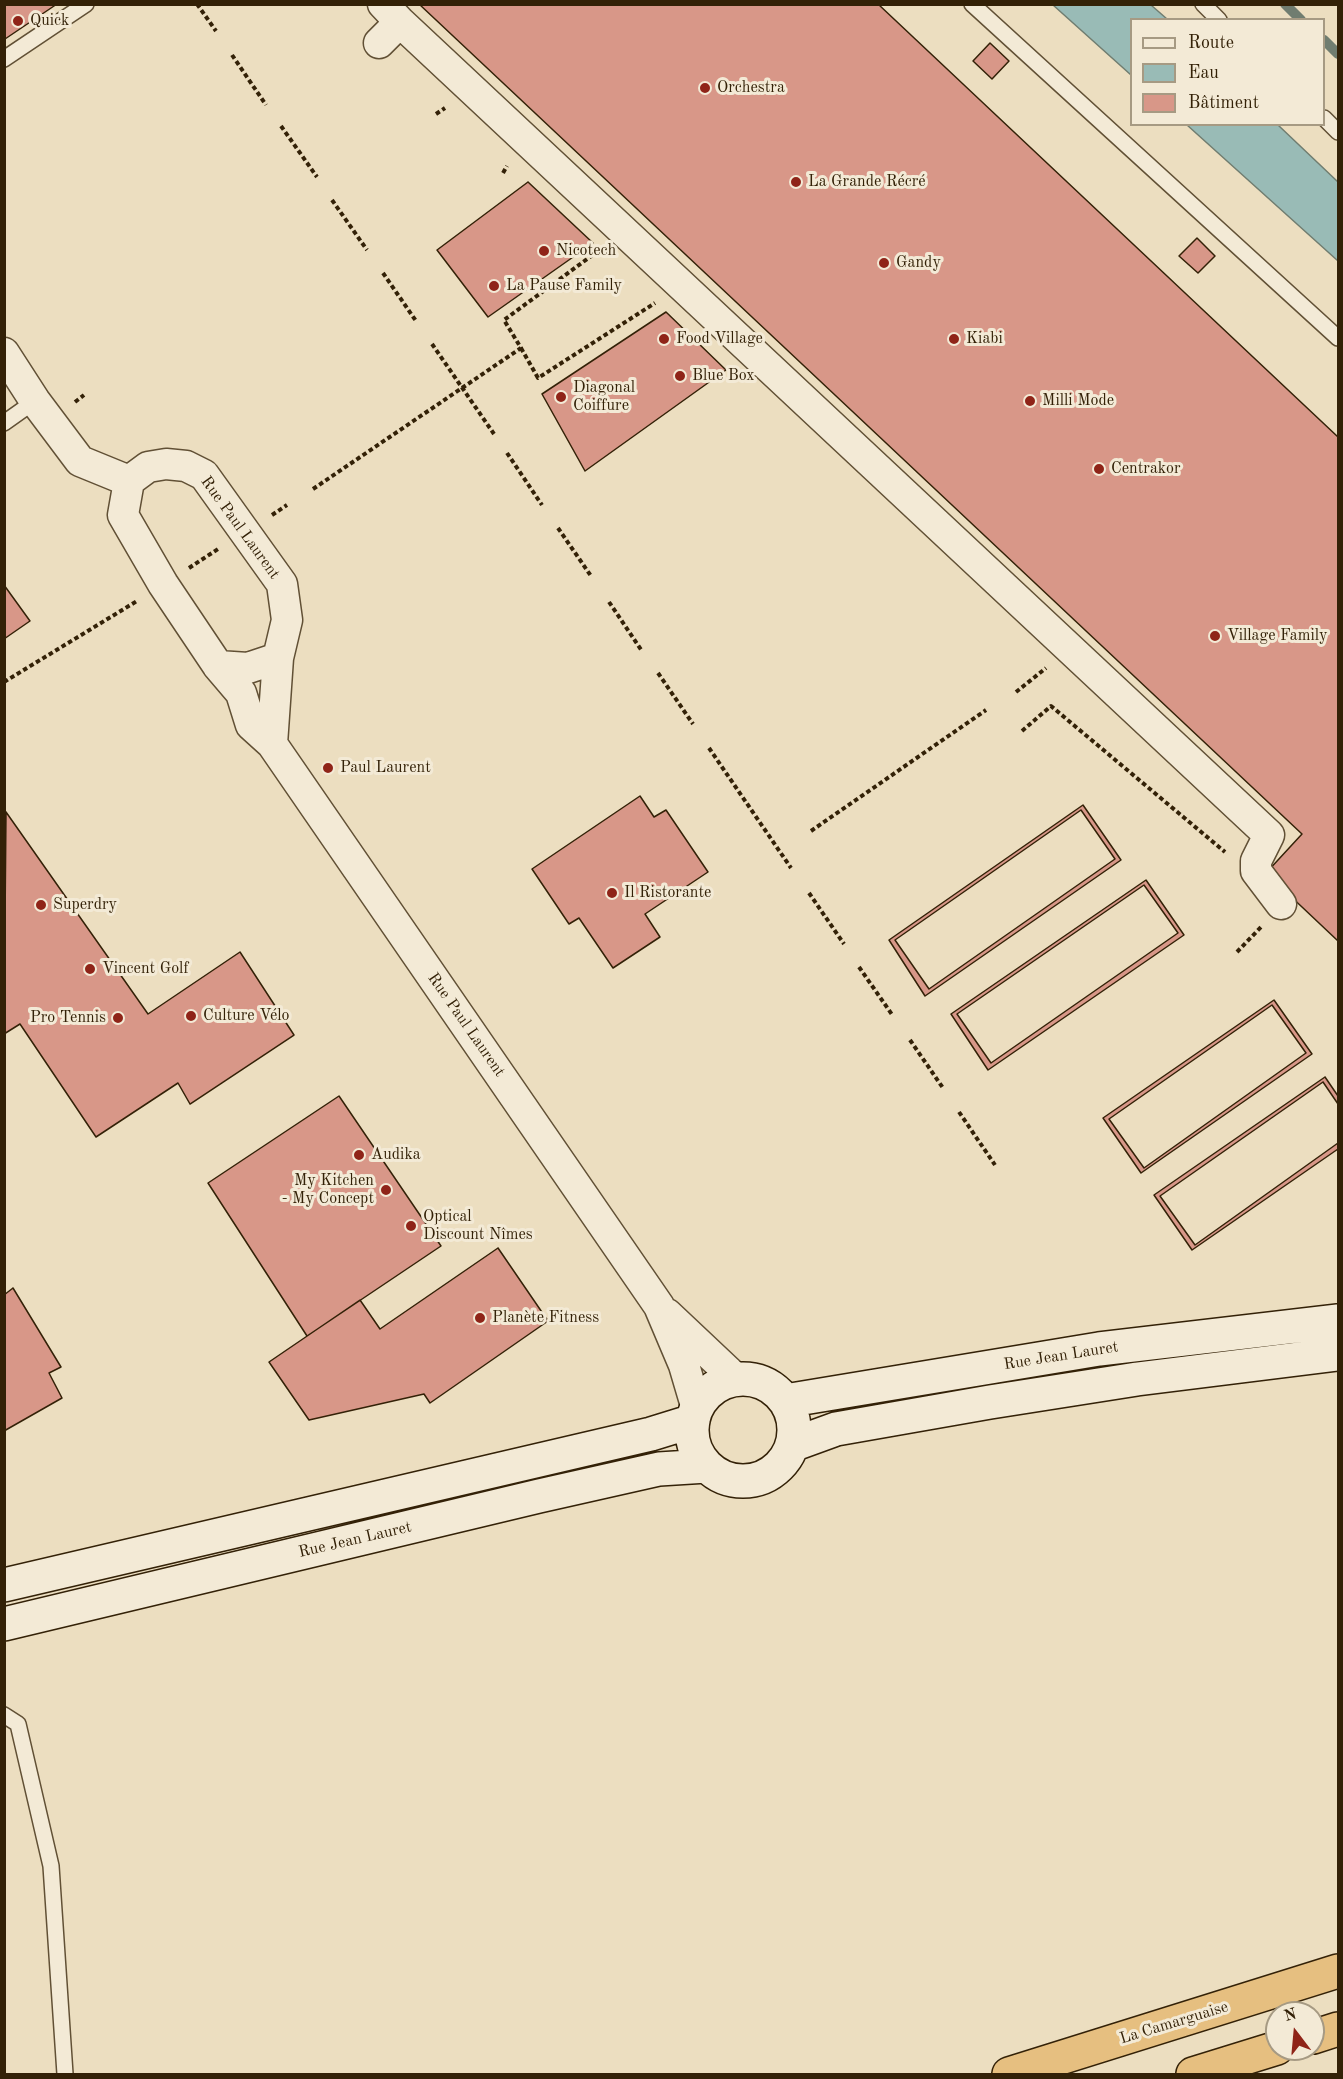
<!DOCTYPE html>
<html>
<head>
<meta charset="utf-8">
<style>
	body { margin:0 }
	#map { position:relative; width:1343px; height:2079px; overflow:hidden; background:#ecdec0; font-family:"Old Standard TT",serif }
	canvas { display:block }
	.frame { position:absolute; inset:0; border:6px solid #332107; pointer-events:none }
	.legend { position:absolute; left:1130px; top:18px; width:195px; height:108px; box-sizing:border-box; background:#f3ead6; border:2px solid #a69a83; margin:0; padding:8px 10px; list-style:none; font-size:18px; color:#332107 }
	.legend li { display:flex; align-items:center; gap:12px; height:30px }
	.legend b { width:30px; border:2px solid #a69a83 }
	.north { position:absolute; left:1265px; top:2001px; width:60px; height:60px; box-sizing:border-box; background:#f3ead6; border:2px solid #a69a83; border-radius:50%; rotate:344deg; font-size:16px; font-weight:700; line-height:24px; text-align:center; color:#332107 }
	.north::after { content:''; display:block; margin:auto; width:21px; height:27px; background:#8f2418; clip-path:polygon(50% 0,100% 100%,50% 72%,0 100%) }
</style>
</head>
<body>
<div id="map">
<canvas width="1343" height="2079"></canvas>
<div class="frame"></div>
<ul class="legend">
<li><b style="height:8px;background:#f3ead6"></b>Route</li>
<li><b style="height:16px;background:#99bbb6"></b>Eau</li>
<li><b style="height:16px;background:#d89788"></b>Bâtiment</li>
</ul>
<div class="north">N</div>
</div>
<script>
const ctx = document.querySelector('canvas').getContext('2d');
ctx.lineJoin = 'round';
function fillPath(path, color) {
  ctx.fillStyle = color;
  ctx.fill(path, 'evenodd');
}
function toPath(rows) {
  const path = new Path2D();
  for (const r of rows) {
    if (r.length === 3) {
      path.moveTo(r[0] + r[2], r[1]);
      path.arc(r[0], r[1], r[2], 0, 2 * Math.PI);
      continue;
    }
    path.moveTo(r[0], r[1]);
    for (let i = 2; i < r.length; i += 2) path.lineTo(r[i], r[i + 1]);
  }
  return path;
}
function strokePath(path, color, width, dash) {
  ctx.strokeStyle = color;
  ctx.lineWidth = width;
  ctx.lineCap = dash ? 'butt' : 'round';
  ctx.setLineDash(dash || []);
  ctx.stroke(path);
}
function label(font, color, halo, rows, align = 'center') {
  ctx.font = font + ' "Old Standard TT",serif';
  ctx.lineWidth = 6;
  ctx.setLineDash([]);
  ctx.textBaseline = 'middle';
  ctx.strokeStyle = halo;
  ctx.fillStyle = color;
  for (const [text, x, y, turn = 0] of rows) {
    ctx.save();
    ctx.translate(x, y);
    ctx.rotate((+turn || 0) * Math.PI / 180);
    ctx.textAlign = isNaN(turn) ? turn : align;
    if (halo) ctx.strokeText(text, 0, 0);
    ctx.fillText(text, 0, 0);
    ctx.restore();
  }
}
const water = toPath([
	[1053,5,1151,5,1167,19,1132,20,1131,75,1053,5],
	[1187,125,1278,125,1338,182,1338,261,1187,125]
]);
fillPath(water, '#99bbb6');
strokePath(water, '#707d70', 1.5);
strokePath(toPath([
	[1285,4,1301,20],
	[1324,40,1338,54]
]), '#707d70', 10);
const building = toPath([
	[4,4,57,4,5,39,4,4],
	[419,4,878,4,1338,437,1338,941,1266,873,1302,834,419,4],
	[990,43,1009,61,992,79,973,61,990,43],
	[528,182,593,243,488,317,437,250,528,182],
	[1197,238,1215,256,1198,273,1179,256,1197,238],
	[666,312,726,370,585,471,542,394,666,312],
	[4,585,30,621,4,639,4,585],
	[640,796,654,817,666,810,708,872,645,914,660,937,613,968,579,918,569,924,532,869,640,796],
	[1083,805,1121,860,925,996,889,940,1083,805],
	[1081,810,1115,859,929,989,895,940,1081,810],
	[6,812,148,1014,240,952,294,1035,190,1104,178,1083,96,1137,20,1024,4,1034,6,812],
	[1146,880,1184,935,988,1070,951,1014,1146,880],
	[1144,885,1178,933,991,1063,957,1014,1144,885],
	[1274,1000,1312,1054,1141,1173,1103,1118,1274,1000],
	[1272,1005,1306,1053,1144,1168,1109,1119,1272,1005],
	[1325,1077,1338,1096,1338,1149,1192,1250,1154,1195,1325,1077],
	[1323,1082,1338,1104,1338,1143,1195,1245,1160,1196,1323,1082],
	[339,1096,441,1246,307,1336,208,1183,339,1096],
	[498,1248,548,1321,430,1403,424,1394,309,1420,269,1362,360,1300,380,1329,498,1248],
	[13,1288,61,1367,49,1373,62,1398,4,1431,4,1295,13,1288]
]);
fillPath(building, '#d89788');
strokePath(building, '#332107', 1.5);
const lane = toPath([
	[972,4,1338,338],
	[1203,4,1219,20],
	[4,59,86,4],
	[1324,118,1338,132],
	[4,423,35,401],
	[4,1715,18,1724,51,1866,65,2074]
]);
const street = toPath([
	[400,22,1269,835,1256,861,1256,871,1281,904],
	[379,43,400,22,383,4],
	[4,353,35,401,80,461,129,481],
	[218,666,248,668,278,658,287,620,282,584,204,475,186,466,166,464,148,467,129,481,123,515,163,584,218,666,241,693,251,725,272,744,659,1306,684,1365,697,1409],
	[272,744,278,658],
	[667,1314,737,1380]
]);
const secondary = toPath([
	[743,1430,51],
	[785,1401,1099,1349,1338,1321],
	[792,1445,836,1429,990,1402,1137,1379,1338,1354],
	[4,1585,651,1434,693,1421],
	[4,1624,539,1496,659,1469,707,1466]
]);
const highway = toPath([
	[1313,2037,1338,2029],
	[1009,2074,1338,1971],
	[1193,2074,1277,2048]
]);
strokePath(lane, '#615035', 18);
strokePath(street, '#615035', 33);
strokePath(secondary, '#332107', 36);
strokePath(highway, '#332107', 36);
strokePath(toPath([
	[197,4,216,31],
	[232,55,266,105],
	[436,114,445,108],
	[281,126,317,177],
	[503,173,507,166],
	[332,200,367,250],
	[383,273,416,321],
	[432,344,494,434],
	[521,348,538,378,655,303],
	[75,402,84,395],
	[507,453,542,505],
	[313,489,521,348,504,320,598,251],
	[272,515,287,505],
	[558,528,591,576],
	[189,568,218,549],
	[609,602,642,651],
	[658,673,693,724],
	[4,682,137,601],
	[1016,692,1046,668],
	[1022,731,1051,706,1225,852],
	[709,748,791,868],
	[811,831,986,710],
	[809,893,844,944],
	[1237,952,1261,927],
	[859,967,893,1016],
	[910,1040,943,1088],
	[959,1112,995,1165]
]), '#332107', 4, [4.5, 3]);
strokePath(lane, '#f3ead6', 15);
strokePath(street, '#f3ead6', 30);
strokePath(secondary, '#f3ead6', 33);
strokePath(highway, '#e6bf80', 33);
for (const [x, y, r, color] of [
	[18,21,6,"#8f2418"],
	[705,88,6,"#8f2418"],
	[796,182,6,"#8f2418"],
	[544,251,6,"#8f2418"],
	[884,263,6,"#8f2418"],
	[494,286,6,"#8f2418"],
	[664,339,6,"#8f2418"],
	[954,339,6,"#8f2418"],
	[680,376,6,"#8f2418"],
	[561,397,6,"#8f2418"],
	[1030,401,6,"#8f2418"],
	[1099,469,6,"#8f2418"],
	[1215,636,6,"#8f2418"],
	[328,768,6,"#8f2418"],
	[612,893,6,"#8f2418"],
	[41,905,6,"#8f2418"],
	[90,969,6,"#8f2418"],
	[191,1016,6,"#8f2418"],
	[118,1018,6,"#8f2418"],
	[359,1155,6,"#8f2418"],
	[386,1190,6,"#8f2418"],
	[411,1226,6,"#8f2418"],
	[480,1318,6,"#8f2418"]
]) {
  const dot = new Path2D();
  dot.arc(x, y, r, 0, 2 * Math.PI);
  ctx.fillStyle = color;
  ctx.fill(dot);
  strokePath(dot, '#f3ead6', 2);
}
label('16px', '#332107', '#f3ead6', [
	["Quick",30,21],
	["Orchestra",717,88],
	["La Grande Récré",808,182],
	["Nicotech",556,251],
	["Gandy",896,263],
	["La Pause Family",506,286],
	["Food Village",676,339],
	["Kiabi",966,339],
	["Blue Box",692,376],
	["Diagonal",573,388],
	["Coiffure",573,406],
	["Milli Mode",1042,401],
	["Centrakor",1111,469],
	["Village Family",1227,636],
	["Paul Laurent",340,768],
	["Il Ristorante",624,893],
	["Superdry",53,905],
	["Vincent Golf",102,969],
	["Culture Vélo",203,1016],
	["Pro Tennis",106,1018,"right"],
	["Audika",371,1155],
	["My Kitchen",374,1181,"right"],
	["- My Concept",374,1199,"right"],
	["Optical",423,1217],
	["Discount Nîmes",423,1235],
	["Planète Fitness",492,1318]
], 'left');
label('16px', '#332107', '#f3ead6', [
	["Rue Paul Laurent",240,528,54],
	["Rue Paul Laurent",466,1025,55],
	["Rue Jean Lauret",1061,1356,-9],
	["Rue Jean Lauret",355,1540,-13],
	["La Camarguaise",1174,2023,-17]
]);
</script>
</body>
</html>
